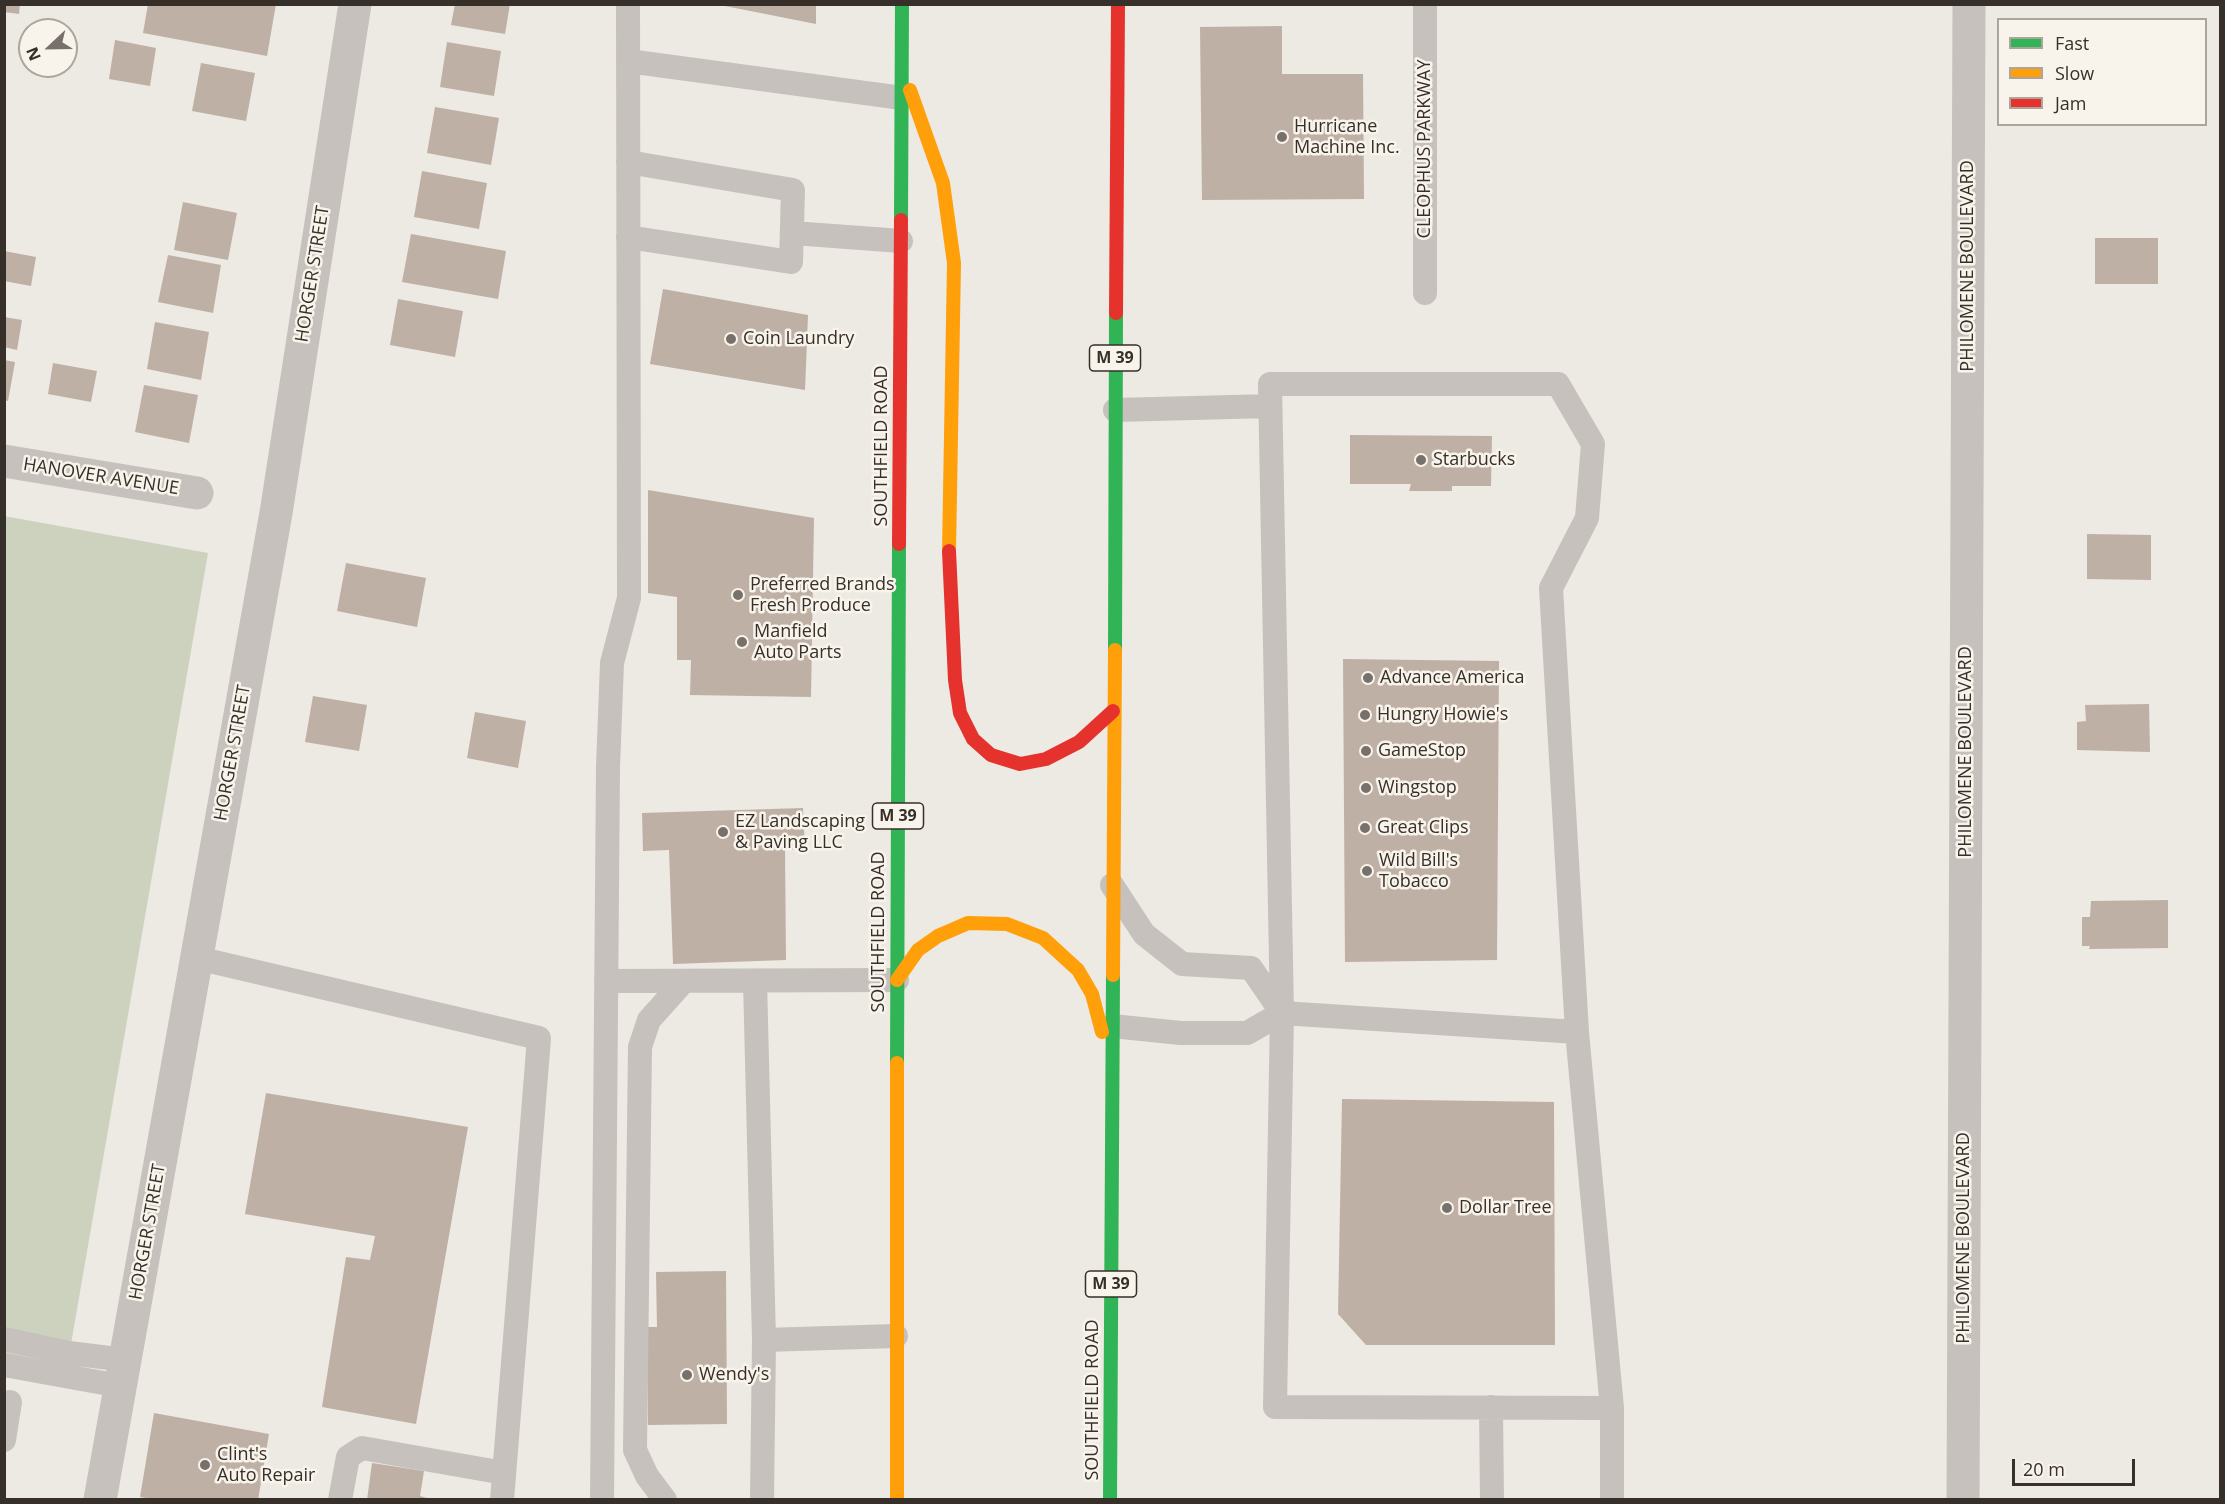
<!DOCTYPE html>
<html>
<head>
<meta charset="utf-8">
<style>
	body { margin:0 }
	#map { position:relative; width:2225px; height:1504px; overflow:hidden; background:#ede9e3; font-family:"Open Sans",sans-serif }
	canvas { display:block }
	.frame { position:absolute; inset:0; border:6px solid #372f2a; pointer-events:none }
	.legend { position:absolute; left:1997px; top:18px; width:210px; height:108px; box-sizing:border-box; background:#f9f4eb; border:2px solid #aba59e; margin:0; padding:8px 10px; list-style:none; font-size:18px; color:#372f2a }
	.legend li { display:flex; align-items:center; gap:12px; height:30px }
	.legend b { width:30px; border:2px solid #aba59e }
	.north { position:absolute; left:18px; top:18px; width:60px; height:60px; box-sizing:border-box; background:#f9f4eb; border:2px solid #aba59e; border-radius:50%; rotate:248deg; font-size:16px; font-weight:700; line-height:24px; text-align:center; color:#372f2a }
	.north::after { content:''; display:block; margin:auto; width:21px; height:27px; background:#77706b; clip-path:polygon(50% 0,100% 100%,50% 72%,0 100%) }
	.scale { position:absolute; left:2012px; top:1459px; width:123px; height:27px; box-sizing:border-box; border:3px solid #372f2a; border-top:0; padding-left:8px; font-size:18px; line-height:21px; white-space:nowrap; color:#372f2a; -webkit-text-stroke:4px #f9f4eb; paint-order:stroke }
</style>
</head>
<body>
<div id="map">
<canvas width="2225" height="1504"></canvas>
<div class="frame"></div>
<ul class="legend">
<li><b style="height:8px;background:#30b455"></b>Fast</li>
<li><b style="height:8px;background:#ff9f0a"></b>Slow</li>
<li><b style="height:8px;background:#e5322d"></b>Jam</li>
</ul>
<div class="north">N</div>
<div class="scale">20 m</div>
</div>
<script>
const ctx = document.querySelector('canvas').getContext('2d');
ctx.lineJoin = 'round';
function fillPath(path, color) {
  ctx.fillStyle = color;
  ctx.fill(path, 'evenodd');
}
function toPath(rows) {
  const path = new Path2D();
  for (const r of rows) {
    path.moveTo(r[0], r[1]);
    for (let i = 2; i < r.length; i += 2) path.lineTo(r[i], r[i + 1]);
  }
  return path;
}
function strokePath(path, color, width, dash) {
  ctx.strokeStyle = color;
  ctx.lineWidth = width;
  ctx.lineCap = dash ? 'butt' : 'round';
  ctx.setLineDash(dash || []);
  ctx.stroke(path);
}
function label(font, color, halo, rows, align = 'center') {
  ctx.font = font + ' "Open Sans",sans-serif';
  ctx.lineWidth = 5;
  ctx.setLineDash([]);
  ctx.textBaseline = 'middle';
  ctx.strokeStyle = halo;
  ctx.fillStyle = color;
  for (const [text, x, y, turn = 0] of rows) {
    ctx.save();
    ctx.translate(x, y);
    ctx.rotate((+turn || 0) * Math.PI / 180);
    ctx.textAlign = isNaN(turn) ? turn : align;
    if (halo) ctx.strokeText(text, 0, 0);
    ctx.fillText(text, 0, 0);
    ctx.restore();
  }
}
fillPath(toPath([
	[4,516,208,553,67,1367,5,1356]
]), '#cdd2be');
fillPath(toPath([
	[4,4,20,4,19,14,4,12],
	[148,4,276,4,267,56,143,33],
	[455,4,510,4,505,34,451,25],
	[725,4,816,4,816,24,725,6],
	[1282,26,1282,74,1363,74,1364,199,1202,200,1200,27],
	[115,40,156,48,150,86,109,79],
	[447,42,501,51,494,96,440,87],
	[201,63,255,73,246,121,192,111],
	[435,107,499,118,491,165,427,153],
	[422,171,487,183,479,229,414,217],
	[183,202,237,213,228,260,174,250],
	[411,234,506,251,498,299,402,282],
	[2095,238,2158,238,2158,284,2095,284],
	[4,251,36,257,31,286,4,281],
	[168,255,221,265,213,313,158,302],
	[663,289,808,315,805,390,650,364],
	[398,299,463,311,455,357,390,345],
	[4,317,22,320,17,350,4,347],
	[155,322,209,332,201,380,147,369],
	[4,360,15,362,8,401,4,400],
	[53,363,97,371,91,402,48,394],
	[144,385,198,395,189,443,135,432],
	[1350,435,1492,436,1491,486,1452,486,1452,491,1409,491,1411,484,1350,484],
	[648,490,814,518,811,697,690,695,691,660,677,660,677,597,648,593],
	[2087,534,2151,535,2151,580,2087,579],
	[346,563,426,578,417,627,337,611],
	[1343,659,1499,661,1497,960,1345,962],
	[313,696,367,705,359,751,305,742],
	[2149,704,2150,752,2077,750,2077,722,2086,721,2085,705],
	[475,712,526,721,518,768,467,758],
	[803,808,805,850,785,850,786,960,673,964,669,850,643,851,642,813],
	[2168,900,2168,948,2089,949,2090,946,2082,946,2082,917,2090,917,2091,901],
	[266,1093,468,1127,416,1424,322,1407,346,1257,370,1260,375,1236,245,1214],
	[1342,1099,1554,1102,1555,1345,1366,1345,1338,1314],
	[726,1271,727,1424,648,1425,647,1327,657,1327,656,1272],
	[154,1413,269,1434,258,1500,157,1500,140,1497],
	[372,1463,424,1471,420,1496,434,1500,367,1500]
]), '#bfb0a6');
strokePath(toPath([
	[1425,4,1425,293],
	[628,61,902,98],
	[628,162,793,190,791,262,628,237],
	[793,233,901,241],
	[1115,410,1270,406],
	[1112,885,1144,934,1182,964,1251,968,1282,1013],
	[197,958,539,1038,502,1500],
	[606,981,897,980],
	[755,981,764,1340,762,1500],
	[1112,1026,1181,1033,1247,1033,1282,1013,1577,1032,1551,588,1587,518,1593,444,1558,384,1270,384,1282,1013,1275,1407,1612,1408,1612,1500],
	[1577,1032,1612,1408],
	[4,1339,69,1353,126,1360],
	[764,1340,896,1336],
	[4,1365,120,1386],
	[1491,1407,1492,1500],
	[4,1440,10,1402],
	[340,1500,348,1457,362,1448,504,1473],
	[602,1500,608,767,612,663,629,598,628,4],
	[665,1500,647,1476,635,1450,640,1047,649,1020,684,981]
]), '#c6c1bc', 24);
strokePath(toPath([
	[4,461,197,493],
	[100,1500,276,513,355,4],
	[1963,1500,1969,4]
]), '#c6c1bc', 33);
strokePath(toPath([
	[901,220,902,4],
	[1115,650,1116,313],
	[897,1063,899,544],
	[1110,1500,1113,975]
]), '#30b455', 14);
strokePath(toPath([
	[910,90,943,183,954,263,949,551],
	[1113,975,1115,650],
	[897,980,918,950,938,936,968,923,1007,924,1043,938,1078,970,1092,994,1102,1032],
	[897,1063,897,1500]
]), '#ff9f0a', 14);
strokePath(toPath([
	[1116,313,1118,4],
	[899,544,901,220],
	[949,551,955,680,960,713,973,739,991,755,1020,764,1046,759,1079,742,1113,711]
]), '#e5322d', 14);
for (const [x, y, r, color] of [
	[1282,137,6,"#77706b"],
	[731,339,6,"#77706b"],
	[1421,460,6,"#77706b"],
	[738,595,6,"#77706b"],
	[742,642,6,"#77706b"],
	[1368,678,6,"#77706b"],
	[1365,715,6,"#77706b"],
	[1366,751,6,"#77706b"],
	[1366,788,6,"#77706b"],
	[1365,828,6,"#77706b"],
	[723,832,6,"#77706b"],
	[1367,871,6,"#77706b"],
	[1447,1208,6,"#77706b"],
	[687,1375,6,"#77706b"],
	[205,1465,6,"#77706b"]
]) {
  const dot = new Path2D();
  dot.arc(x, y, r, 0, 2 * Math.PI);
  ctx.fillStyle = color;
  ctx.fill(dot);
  strokePath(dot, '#f9f4eb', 2);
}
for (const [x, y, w] of [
	[1115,358,51],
	[898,816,51],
	[1111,1284,51]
]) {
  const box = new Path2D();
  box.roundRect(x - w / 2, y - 13, w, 26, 4.5);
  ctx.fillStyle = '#f9f4eb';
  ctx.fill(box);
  strokePath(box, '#372f2a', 1.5);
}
label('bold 16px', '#372f2a', null, [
	["M 39",1115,358],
	["M 39",898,816],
	["M 39",1111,1284]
]);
label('18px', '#372f2a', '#f9f4eb', [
	["Hurricane",1294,127],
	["Machine Inc.",1294,148],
	["Coin Laundry",743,339],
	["Starbucks",1433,460],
	["Preferred Brands",750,585],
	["Fresh Produce",750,606],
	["Manfield",754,632],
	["Auto Parts",754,653],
	["Advance America",1380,678],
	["Hungry Howie's",1377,715],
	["GameStop",1378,751],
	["Wingstop",1378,788],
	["EZ Landscaping",735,822],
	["& Paving LLC",735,843],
	["Great Clips",1377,828],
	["Wild Bill's",1379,861],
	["Tobacco",1379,882],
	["Dollar Tree",1459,1208],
	["Wendy's",699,1375],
	["Clint's",217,1455],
	["Auto Repair",217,1476]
], 'left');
label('18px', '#372f2a', '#f9f4eb', [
	["CLEOPHUS PARKWAY",1425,149,-90],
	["PHILOMENE BOULEVARD",1968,266,-90],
	["HORGER STREET",313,274,-81],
	["SOUTHFIELD ROAD",882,446,-90],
	["HANOVER AVENUE",101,477,9],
	["PHILOMENE BOULEVARD",1966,752,-90],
	["HORGER STREET",233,753,-80],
	["SOUTHFIELD ROAD",879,932,-90],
	["HORGER STREET",148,1232,-80],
	["PHILOMENE BOULEVARD",1964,1238,-90],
	["SOUTHFIELD ROAD",1093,1400,-90]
]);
</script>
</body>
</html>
